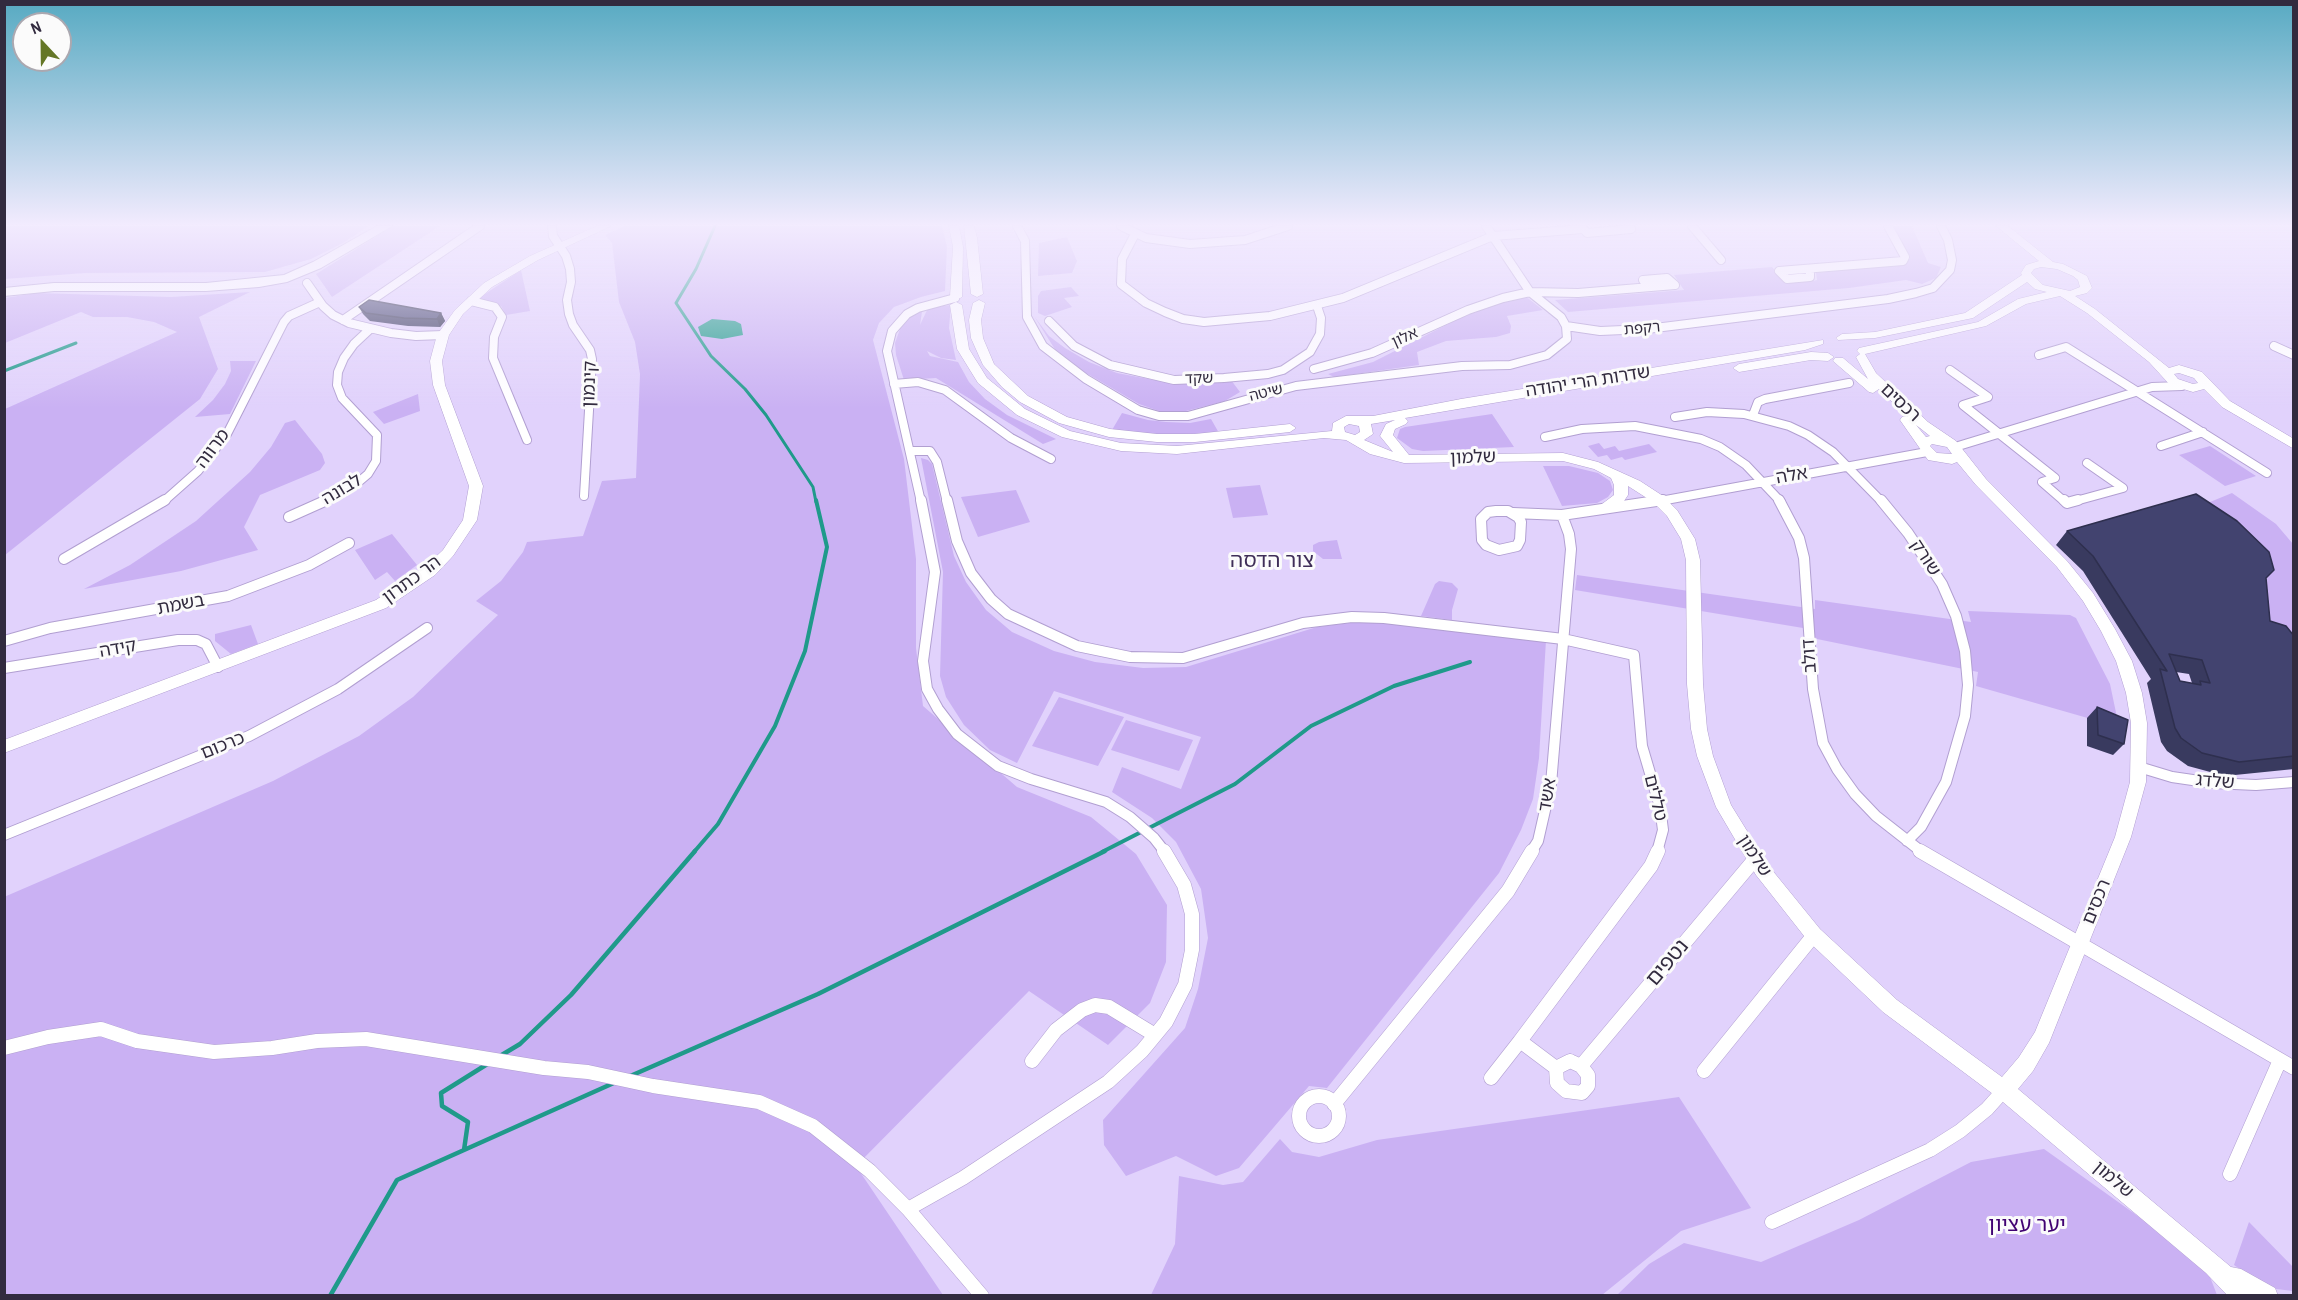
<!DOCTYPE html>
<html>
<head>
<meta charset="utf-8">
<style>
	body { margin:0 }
	#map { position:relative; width:2298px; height:1300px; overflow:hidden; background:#e1d2fc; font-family:"Archivo Narrow",sans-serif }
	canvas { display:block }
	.frame { position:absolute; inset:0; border:6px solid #322b3f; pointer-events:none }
	.north { position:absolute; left:12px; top:12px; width:60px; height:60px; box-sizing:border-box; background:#fbfbfb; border:2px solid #aba8b0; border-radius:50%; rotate:338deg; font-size:16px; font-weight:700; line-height:24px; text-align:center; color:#322b3f }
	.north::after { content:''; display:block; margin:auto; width:21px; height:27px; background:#657727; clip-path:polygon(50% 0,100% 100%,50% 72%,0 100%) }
</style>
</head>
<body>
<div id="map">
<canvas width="2298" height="1300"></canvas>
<div class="frame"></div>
<div class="north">N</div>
</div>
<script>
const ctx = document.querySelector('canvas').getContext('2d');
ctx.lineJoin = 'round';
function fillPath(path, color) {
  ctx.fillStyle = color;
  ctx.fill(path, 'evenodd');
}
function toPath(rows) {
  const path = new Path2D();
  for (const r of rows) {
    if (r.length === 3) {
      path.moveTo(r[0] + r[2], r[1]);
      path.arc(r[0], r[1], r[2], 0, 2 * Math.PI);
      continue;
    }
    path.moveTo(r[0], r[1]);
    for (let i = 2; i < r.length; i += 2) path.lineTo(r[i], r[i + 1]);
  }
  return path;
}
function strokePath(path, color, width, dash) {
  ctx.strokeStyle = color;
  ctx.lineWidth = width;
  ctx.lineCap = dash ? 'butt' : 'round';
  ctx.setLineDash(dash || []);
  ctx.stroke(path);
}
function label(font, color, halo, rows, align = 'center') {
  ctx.font = font + ' "Archivo Narrow","Noto Sans Hebrew",sans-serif';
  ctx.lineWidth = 6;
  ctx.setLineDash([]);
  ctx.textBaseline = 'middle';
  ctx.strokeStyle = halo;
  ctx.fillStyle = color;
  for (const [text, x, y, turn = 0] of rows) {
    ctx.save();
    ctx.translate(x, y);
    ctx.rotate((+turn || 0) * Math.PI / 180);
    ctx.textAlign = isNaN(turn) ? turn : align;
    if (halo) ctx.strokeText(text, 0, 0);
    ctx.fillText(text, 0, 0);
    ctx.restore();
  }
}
fillPath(toPath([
	[5,226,369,226,343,243,311,259,265,272,85,273,5,279],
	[393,226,440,226,332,297,316,274],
	[624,226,941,226,943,230,947,247,945,291,921,297,894,307,879,323,873,340,904,459,916,559,916,648,923,706,1017,787,1091,817,1136,854,1167,905,1166,962,1150,1003,1108,1045,1029,991,856,1166,943,1295,5,1295,4,897,273,781,359,736,413,697,498,615,476,601,501,581,523,552,527,542,583,536,602,481,636,478,640,374,635,342,619,302,612,243,605,235],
	[1893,226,1912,226,1928,263,1941,267,1936,278,1922,284,1906,280,1849,288,1568,312,1555,300,1684,290,1674,275,1772,267,1785,282,1809,282,1817,280,1816,273,1907,263,1910,257],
	[1067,237,1077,261,1072,273,1038,276,1039,243],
	[521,270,530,311,506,315,501,306,479,298],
	[1071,287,1079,296,1064,298,1072,307,1045,316,1038,313,1038,296,1041,291],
	[250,292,199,317,218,369,200,399,5,555,5,409,177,332,154,322,127,317,93,317,81,312,5,343,5,298,36,293,171,297],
	[1524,295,1543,310,1507,316,1511,326,1510,333,1496,337,1446,341,1417,352,1419,365,1334,377,1328,374,1373,362,1462,317],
	[951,305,949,328,956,360,941,358,927,351,930,356,958,362,969,382,985,399,1007,415,1056,439,1043,444,936,378,904,380,896,355,895,343,900,329,908,318,926,308,922,312,920,325,928,308],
	[1034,316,1049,336,1065,348,1089,362,1117,373,1154,380,1231,380,1240,392,1225,401,1186,411,1159,411,1139,404,1069,363,1056,351],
	[230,361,256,361,230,414,195,417,213,400,225,384,231,371],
	[418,394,420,411,384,424,373,412],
	[1122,413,1148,420,1166,422,1190,423,1211,419,1219,433,1151,435,1112,430],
	[1492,414,1514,447,1423,451,1412,449,1397,438,1400,429,1405,427],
	[295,420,322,454,325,463,320,470,260,495,244,527,258,550,181,571,84,589,130,565,196,521,250,472,271,447,285,423],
	[1599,443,1604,449,1615,446,1619,451,1649,444,1657,452,1625,460,1622,457,1611,460,1607,455,1598,457,1588,446],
	[2210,446,2256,476,2225,486,2179,455],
	[921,458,928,460,932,464,954,556,966,582,986,610,1012,632,1054,651,1095,662,1143,668,1186,667,1317,627,1375,620,1546,640,1539,758,1533,799,1521,830,1499,873,1327,1088,1309,1086,1239,1168,1216,1176,1176,1156,1126,1176,1104,1145,1103,1120,1185,1028,1198,989,1208,938,1201,889,1176,842,1152,818,1112,792,1122,767,1181,789,1201,737,1054,691,1017,763,990,750,964,725,946,697,940,676,943,572],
	[1543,466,1569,466,1598,473,1610,481,1613,490,1608,497,1597,503,1562,506],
	[1260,485,1268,515,1233,518,1226,488],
	[1016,490,1030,522,978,537,961,497],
	[2232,493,2276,524,2293,544,2293,665,2193,509],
	[392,534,417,565,395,581,387,572,375,580,355,550],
	[1337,540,1342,559,1323,559,1313,551,1313,545,1319,542],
	[1577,575,1815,609,1815,600,1971,622,1968,611,2070,615,2076,618,2110,684,2119,727,1976,686,1978,672,1817,639,1809,629,1575,590],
	[1439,581,1452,583,1458,589,1452,610,1452,620,1421,616,1435,584],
	[251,625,258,644,231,654,215,641,215,634],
	[1059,697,1124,717,1098,766,1032,746],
	[1126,720,1193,740,1179,771,1111,750],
	[1679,1097,1751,1208,1681,1231,1602,1295,1151,1295,1175,1244,1179,1176,1223,1185,1243,1182,1280,1139,1292,1152,1319,1157,1377,1140],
	[2044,1149,2205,1264,2217,1295,1616,1296,1649,1264,1684,1243,1761,1262,1859,1220,1971,1162],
	[2249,1222,2293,1267,2293,1291,2268,1288,2234,1265]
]), '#cab1f3');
fillPath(toPath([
	[712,319,735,321,741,324,743,335,722,339,701,336,698,327]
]), '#1f9a8a');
strokePath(toPath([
	[715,226,696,269,676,303,711,356,745,389,766,415,813,487,816,502],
	[4,371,76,343]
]), '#1f9a8a', 3);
strokePath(toPath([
	[694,852,718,824,775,726,805,651,827,547,816,500],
	[1102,852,1235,784,1311,726,1394,686,1470,662]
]), '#1f9a8a', 4);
strokePath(toPath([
	[500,1056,520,1044,571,995,695,851],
	[628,1077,818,994,1105,851],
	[464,1150,468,1122,442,1106,441,1093,489,1063],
	[330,1296,397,1180,616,1082]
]), '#1f9a8a', 4.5);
const streetFar2 = toPath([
	[552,226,553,236,566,256,570,269,571,282,567,300,569,314,573,325,590,350,592,359,584,496],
	[1017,226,1025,241,1027,317,1043,346,1086,379,1138,410,1159,416,1188,416,1296,386,1462,366,1510,365,1547,355,1567,339,1566,326,1561,317,1530,292,1486,226],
	[1121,226,1146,238,1190,244,1245,240,1288,226],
	[1581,226,1587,233,1631,229,1630,226],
	[1692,226,1721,260],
	[1135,234,1122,259,1121,284,1146,303,1165,312,1183,319,1204,322,1270,316,1343,298,1493,236,1583,229],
	[1810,269,1810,277,1787,279,1779,271,1903,261,1905,257,1888,226],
	[307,283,323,306,333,315,349,323,391,333,416,336,443,335],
	[471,301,495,307,502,317,494,337,493,358,527,440],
	[343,320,480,226],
	[1049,321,1074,346,1110,365,1174,380,1224,378,1268,374,1283,370,1310,352,1320,334,1321,318,1317,306],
	[1566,326,1600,331,1647,329,1888,299,1916,293,1933,288,1950,270,1952,260,1948,240,1941,226],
	[2274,346,2294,355],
	[2039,355,2066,347,2267,473],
	[1314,369,1372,353,1468,310,1503,298,1530,292,1578,293,1675,285,1667,278,1643,280,1647,286],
	[1950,370,1988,397,1963,405,2055,478,2042,482,2065,502],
	[894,384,918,382,945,390,1011,438,1051,459],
	[1753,415,1758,402,1765,399,1849,383],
	[1675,417,1707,412,1744,414,1789,426,1808,435,1833,452,1882,502],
	[1545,437,1582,429,1635,426,1701,439,1720,447,1746,465,1781,502],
	[2161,446,2203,432],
	[1955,447,2152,387,2182,386],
	[911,451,930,451,937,462,947,502],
	[163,502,198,471,227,434,284,322,289,316,320,302],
	[323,502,355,485,368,474,376,461,377,435,342,398,337,385,338,372,344,358,354,344,370,329],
	[921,502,887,351,892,331,907,314,918,308,955,298],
	[1655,502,1927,452],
	[2072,502,2123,488,2087,463]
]);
const streetFar1 = toPath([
	[921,500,935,572,923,661,927,689,938,709,957,734,998,766,1031,779,1106,802,1130,817,1154,838,1165,852],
	[947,500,957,541,971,573,991,599,1008,614,1077,646,1130,657,1183,658,1303,623,1352,617,1384,618,1563,639,1634,655,1642,746,1660,807,1663,830,1657,852],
	[1779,500,1799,538,1804,558,1813,689,1823,743,1837,769,1855,794,1876,816,1922,852],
	[1881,500,1908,533,1942,584,1956,616,1965,651,1968,685,1965,716,1946,782,1921,827,1907,841],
	[2064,500,2067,503,2078,500],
	[1496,511,1508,511,1518,517,1521,522,1520,540,1517,546,1499,550,1486,545,1482,540,1481,519,1488,512,1496,511],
	[1513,513,1562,515],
	[289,517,327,500],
	[64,559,165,500],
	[4,641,50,628,228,596,309,565,349,543],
	[4,668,178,640,197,640,206,644,218,667],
	[2139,767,2172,777,2213,783,2256,785,2294,782],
	[4,835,249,736,338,689,427,628],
	[1531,852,1538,841,1551,784,1571,549,1569,534,1562,515,1663,500]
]);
const street = toPath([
	[1920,851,2294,1068],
	[4,1048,48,1037,101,1029,137,1041,214,1052,272,1048,317,1041,366,1039,544,1068,588,1072,653,1086,759,1102,813,1126,870,1171,908,1209,982,1296],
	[1032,1061,1056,1030,1082,1010,1095,1005,1109,1007,1155,1035],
	[1570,1061,1581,1066,1588,1075,1588,1086,1582,1093,1566,1091,1557,1083,1556,1068,1570,1061],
	[1581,1066,1755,859],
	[1556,1068,1520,1041,1651,866,1658,851],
	[1704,1071,1814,935],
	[1491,1078,1520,1041],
	[1319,1116,20],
	[1334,1104,1508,891,1532,851],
	[2230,1174,2280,1060],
	[908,1209,963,1178,1108,1082,1142,1051,1166,1022,1185,985,1192,950,1192,914,1184,885,1164,851],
	[1772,1222,1930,1150,1960,1131,1987,1109,2004,1090]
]);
const secondary = toPath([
	[597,226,611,226,538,260,492,287,463,314,449,335,442,361,445,385,483,486,477,520,453,556,435,575,386,608,4,753,4,740,376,600,425,567,443,550,463,520,469,486,433,385,430,361,437,335,455,310,484,283,530,256,597,226],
	[949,226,959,226,963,247,962,297,956,300,950,297,953,247,949,226],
	[964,226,974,226,977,238,983,294,977,297,971,294,964,226],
	[1996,226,2008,226,2053,262,2063,264,2087,276,2092,288,2087,293,2075,296,2095,309,2169,368,2179,365,2202,372,2230,401,2294,439,2294,449,2222,407,2204,389,2193,392,2170,385,2149,362,2087,313,2060,296,2026,304,1986,326,1865,354,1876,373,1928,422,1956,441,1986,479,2067,561,2093,593,2115,629,2132,661,2142,693,2147,723,2146,782,2131,837,2049,1043,2033,1071,2018,1089,2231,1267,2241,1269,2275,1288,2278,1296,2228,1296,2206,1273,1997,1097,1883,1012,1808,941,1756,875,1716,807,1697,756,1691,729,1687,684,1686,560,1681,539,1667,516,1653,502,1628,486,1628,495,1622,504,1608,513,1598,513,1596,510,1598,507,1614,495,1614,485,1611,478,1594,469,1563,461,1404,463,1370,454,1346,440,1324,438,1177,454,1121,451,1062,437,1017,415,978,383,957,349,950,305,956,302,962,305,969,349,987,378,1025,409,1070,431,1121,443,1177,446,1332,431,1333,423,1346,416,1373,416,1461,399,1823,340,1823,344,1805,350,1405,418,1408,421,1406,424,1395,429,1393,435,1409,455,1563,453,1598,462,1640,481,1663,496,1677,510,1695,539,1700,560,1703,684,1707,729,1713,756,1731,805,1768,865,1820,929,1897,1000,2002,1077,2019,1057,2035,1032,2115,837,2130,782,2131,723,2126,693,2116,661,2101,631,2083,601,2057,567,1976,485,1957,462,1952,464,1928,460,1900,420,1902,417,1908,417,1879,389,1873,393,1869,392,1833,361,1835,358,1843,358,1868,379,1856,357,1860,354,1857,351,1859,348,1978,322,2018,299,2047,292,2035,289,2027,282,1973,318,1875,338,1838,340,1836,338,1842,334,1875,332,1965,313,2022,275,2021,273,2026,265,2039,261,1996,226],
	[2041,267,2057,269,2073,276,2078,280,2080,287,2070,291,2043,285,2031,273,2034,269,2041,267],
	[2179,373,2194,378,2198,383,2193,384,2178,379,2174,374,2179,373],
	[1395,420,1386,424,1380,436,1393,452,1364,440,1373,434,1371,424,1395,420],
	[1349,424,1359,426,1360,432,1355,435,1345,432,1344,427,1349,424],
	[1916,425,1920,428,1930,436,1926,437,1916,425],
	[1932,444,1947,447,1952,454,1937,453,1930,446,1932,444],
	[979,300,985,303,981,320,983,338,994,364,1028,396,1067,417,1110,429,1157,434,1195,434,1290,424,1296,428,1290,432,1195,442,1157,442,1109,437,1059,423,1020,402,1002,387,983,365,971,338,969,320,973,303,979,300],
	[1811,352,1828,353,1834,357,1828,361,1811,360,1739,372,1733,368,1739,364,1811,352]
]);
const primary = toPath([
	[377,226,392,226,321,268,287,282,259,287,206,291,54,291,4,296,4,288,54,283,206,283,284,275,313,262,377,226]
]);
strokePath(streetFar2, '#b19fd1', 10);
strokePath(streetFar1, '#b19fd1', 12);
strokePath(street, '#b19fd1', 15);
strokePath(secondary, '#b19fd1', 1);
strokePath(primary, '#b19fd1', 2);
strokePath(streetFar2, '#fff', 8);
strokePath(streetFar1, '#fff', 10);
strokePath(street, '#fff', 14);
fillPath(secondary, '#fff');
fillPath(primary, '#fff');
fillPath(toPath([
	[359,307,441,313,445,321,440,327,408,326,370,321,363,314],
	[2067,531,2274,570,2266,578,2270,621,2294,636,2294,769,2225,776,2188,766,2167,751,2161,742,2147,683,2151,679,2083,571,2056,545],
	[2176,672,2189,674,2192,683,2180,681],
	[2097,707,2124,744,2113,755,2087,746,2087,718]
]), '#393a5f');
fillPath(toPath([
	[441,313,445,321,440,327,437,319]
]), '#2e2f4e');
const building = toPath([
	[369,300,441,313,437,319,404,318,366,313,359,307,369,300],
	[2196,494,2237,521,2269,552,2274,570,2266,578,2270,621,2286,626,2294,636,2294,756,2239,762,2202,753,2181,738,2175,728,2160,669,2167,671,2093,556,2067,531,2196,494],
	[2169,654,2202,660,2210,683,2200,681,2201,685,2180,681,2169,654],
	[2097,707,2128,720,2124,744,2098,735,2097,707]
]);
fillPath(building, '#42436f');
strokePath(building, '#2e2f4e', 1.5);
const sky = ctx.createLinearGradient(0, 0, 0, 408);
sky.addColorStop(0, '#57aac2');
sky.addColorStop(0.55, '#f2ebfe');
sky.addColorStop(1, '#f2ebfe00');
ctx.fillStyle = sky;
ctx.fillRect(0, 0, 2298, 408);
label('15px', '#322b3f', '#fbfbfb', [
	["רקפת",1642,329,-5],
	["אלון",1405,338,-24],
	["שקד",1199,379,-2],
	["שיטה",1266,393,-14]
]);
label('18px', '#322b3f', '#fbfbfb', [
	["שדרות הרי יהודה",1588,382,-9],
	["קינמון",590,384,-88],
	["רכסים",1900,403,43],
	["מרווה",213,449,-53],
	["שלמון",1473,458,-2],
	["אלה",1792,476,-10],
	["לבונה",342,490,-31],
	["שורק",1925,558,57],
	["הר כתרון",412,580,-36],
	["בשמת",181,605,-11],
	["קידה",118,649,-10],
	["דולב",1810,656,-94],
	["כרכום",223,746,-22],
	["שלדג",2215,782,5],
	["אשד",1548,795,-81],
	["טללים",1655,798,76],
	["שלמון",1754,856,57],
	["רכסים",2097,902,-68],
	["שלמון",2113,1180,40]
]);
label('21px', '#3f2e58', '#fbfbfb', [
	["צור הדסה",1272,561]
]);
label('21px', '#322b3f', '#fbfbfb', [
	["נטפים",1668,963,-50]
]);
label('21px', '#410372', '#fbfbfb', [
	["יער עציון",2027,1225]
]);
</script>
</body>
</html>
